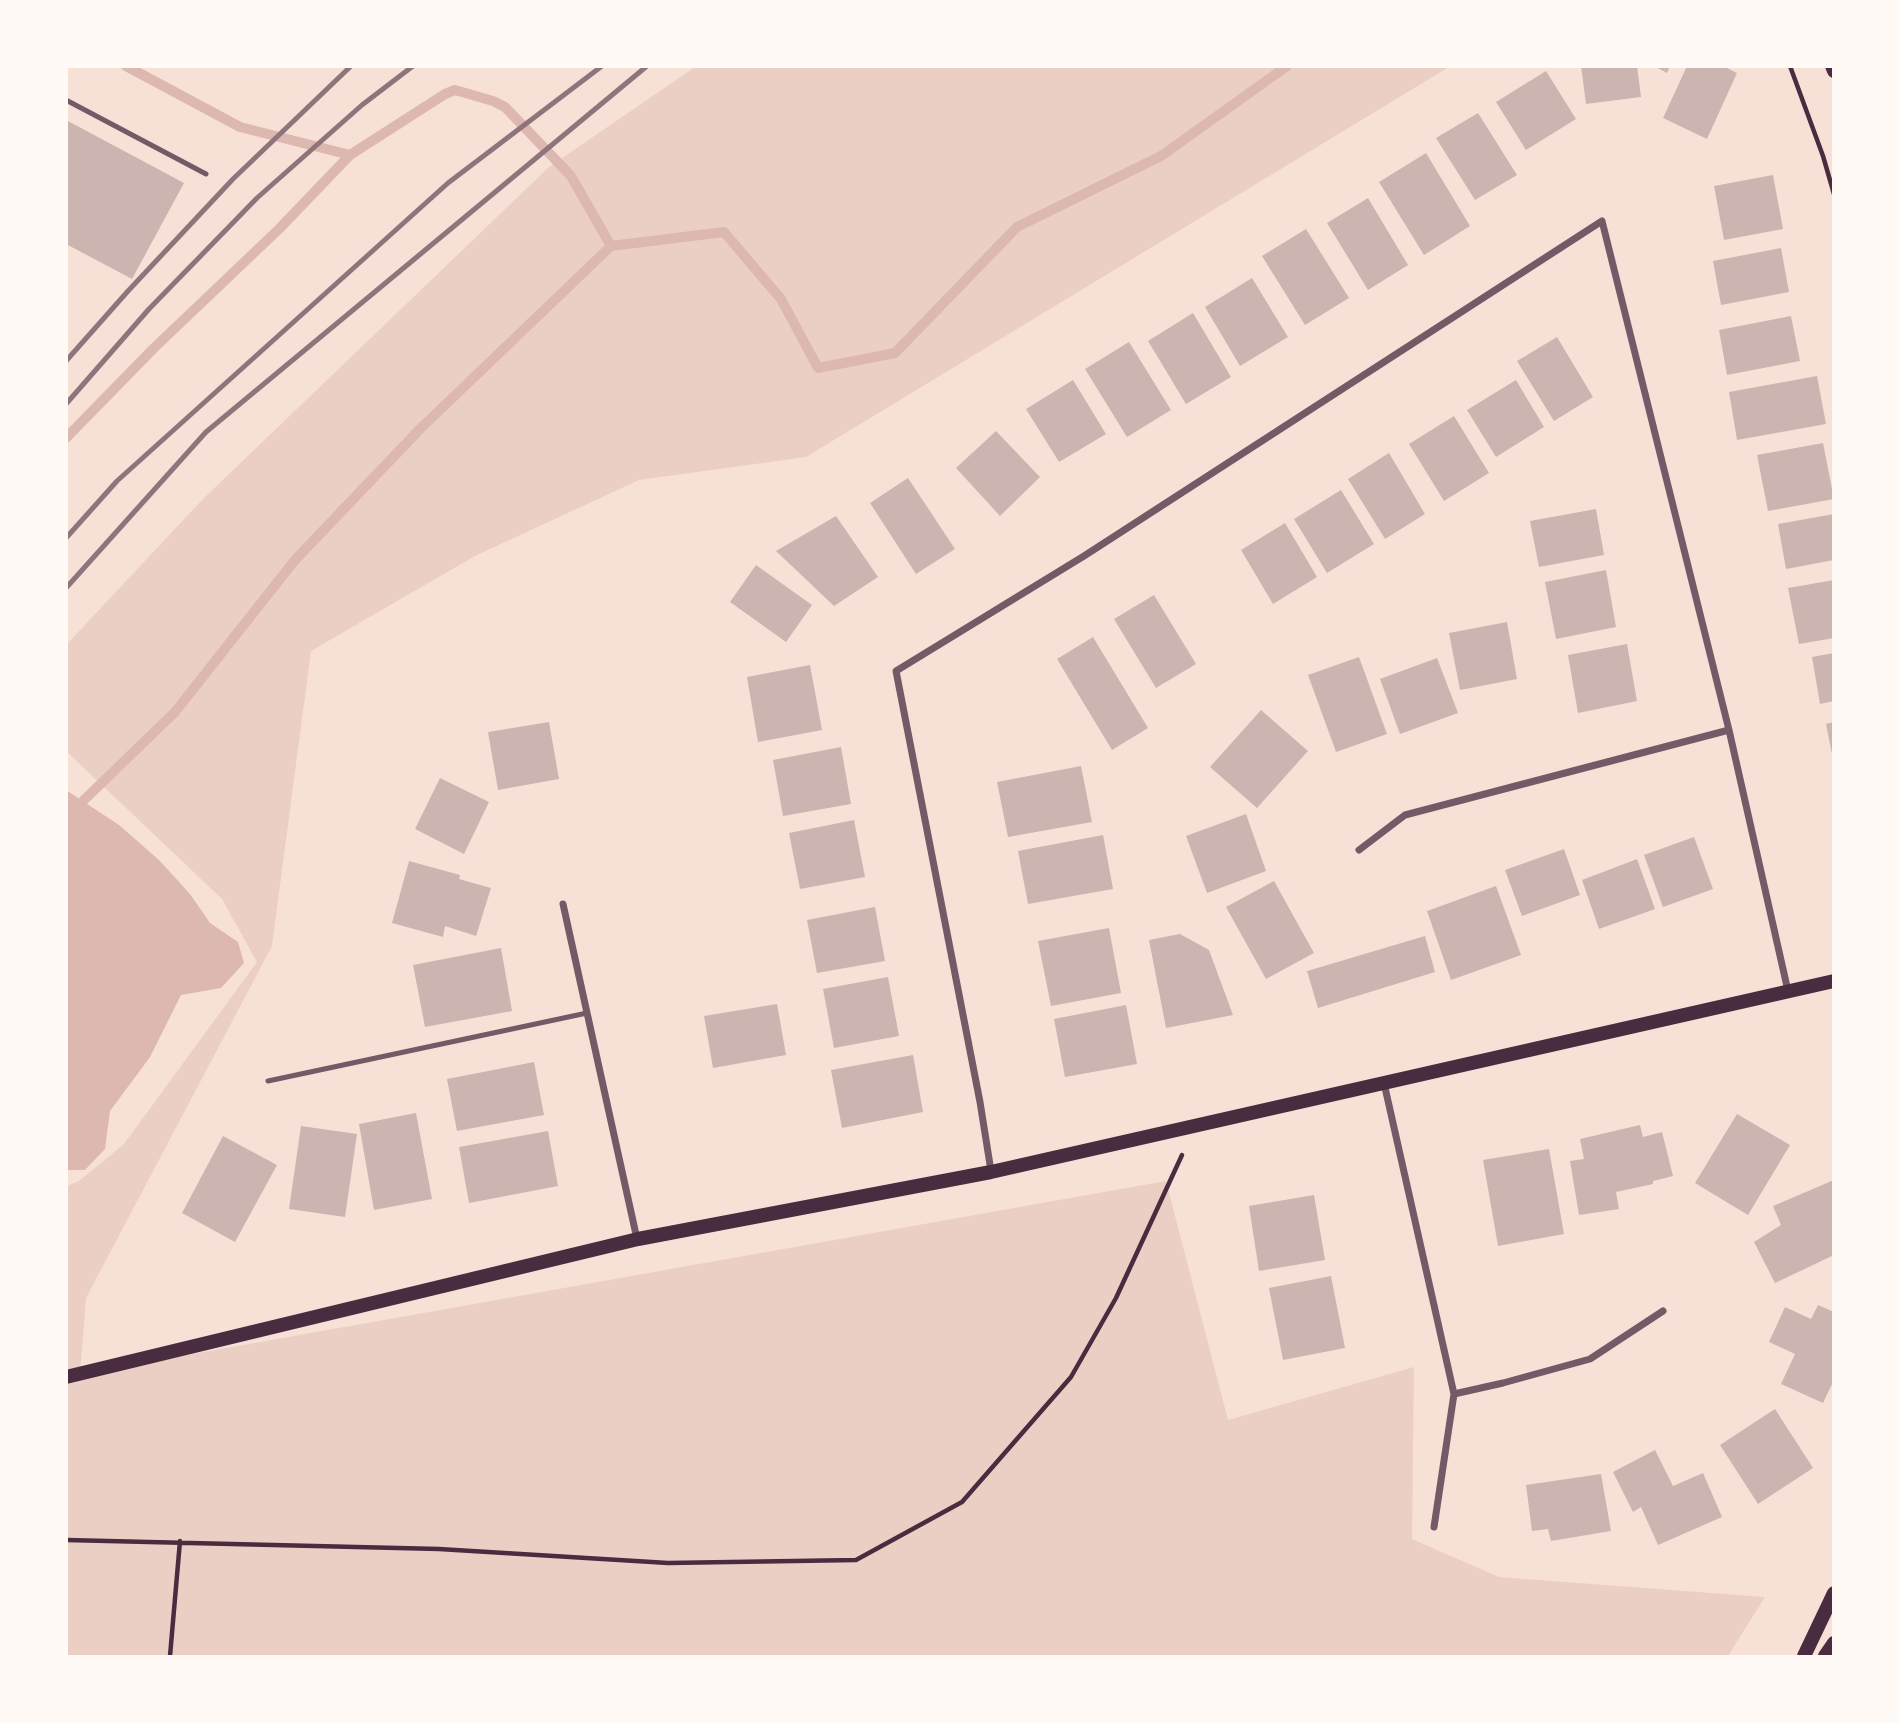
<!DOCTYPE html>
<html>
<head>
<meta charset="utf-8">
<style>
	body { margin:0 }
	#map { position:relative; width:1900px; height:1723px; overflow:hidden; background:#f7e1d7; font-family:"Archivo Narrow",sans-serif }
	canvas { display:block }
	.frame { position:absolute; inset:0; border:68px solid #fffaf5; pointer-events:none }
</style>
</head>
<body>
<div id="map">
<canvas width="1900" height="1723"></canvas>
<div class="frame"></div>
</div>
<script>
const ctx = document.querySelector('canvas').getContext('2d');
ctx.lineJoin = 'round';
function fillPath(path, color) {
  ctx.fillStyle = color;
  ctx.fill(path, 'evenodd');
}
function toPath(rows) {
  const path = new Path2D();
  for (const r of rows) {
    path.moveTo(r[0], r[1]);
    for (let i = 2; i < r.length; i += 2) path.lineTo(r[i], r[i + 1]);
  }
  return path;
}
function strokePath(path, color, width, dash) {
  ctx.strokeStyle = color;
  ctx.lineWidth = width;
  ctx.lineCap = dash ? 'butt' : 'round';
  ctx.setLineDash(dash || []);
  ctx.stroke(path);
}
fillPath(toPath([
	[695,67,1449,67,806,457,639,480,475,556,311,651,272,946,86,1298,80,1374,1166,1181,1228,1420,1414,1367,1412,1539,1499,1577,1765,1597,1728,1656,67,1656,67,1186,79,1181,124,1144,257,962,222,899,67,752,66,645,204,498,549,167]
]), '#ebcfc5');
fillPath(toPath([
	[66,790,119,825,159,860,190,894,210,923,238,942,244,963,221,988,181,995,150,1057,110,1111,105,1149,85,1170,66,1170]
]), '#dcb8b0');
strokePath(toPath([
	[126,66,240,127,350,155],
	[611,246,724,232,781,299,818,368,895,353,1017,227,1161,156,1287,66],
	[66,438,154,348,279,229,350,155,445,94,455,90,493,101,505,107,571,176,611,246],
	[84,800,175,712,295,560,420,429,611,246]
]), '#dcb8b0', 10);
fillPath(toPath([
	[1581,66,1637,66,1641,97,1586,104],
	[1654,66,1670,66,1667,73],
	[1687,66,1723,66,1737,73,1707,139,1663,118],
	[1546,71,1576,119,1526,150,1496,102],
	[1478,113,1517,175,1475,200,1436,138],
	[66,120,184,183,132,279,66,244],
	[1426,153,1470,226,1424,255,1379,182],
	[1773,175,1783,229,1724,240,1714,186],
	[1368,198,1408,265,1368,290,1327,223],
	[1306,229,1349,298,1305,325,1262,256],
	[1781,248,1789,292,1721,305,1713,261],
	[1252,278,1288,337,1240,366,1205,307],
	[1193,313,1231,377,1186,404,1148,341],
	[1791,316,1800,361,1727,375,1719,330],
	[1557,337,1593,397,1554,421,1517,361],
	[1129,342,1171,410,1127,437,1085,369],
	[1817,376,1826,424,1737,440,1729,392],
	[1073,380,1106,434,1059,462,1026,409],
	[1516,380,1544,427,1496,457,1467,410],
	[1454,416,1489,473,1444,501,1409,444],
	[996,431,1040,477,1000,516,956,468],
	[1823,443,1834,499,1768,511,1757,455],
	[1389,453,1425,514,1385,539,1348,479],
	[908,478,955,549,916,574,870,503],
	[1341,490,1374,544,1327,573,1294,519],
	[1596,509,1604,555,1539,567,1530,521],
	[1834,514,1834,560,1786,569,1778,524],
	[836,516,878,577,834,606,776,551],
	[1285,523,1317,577,1273,604,1241,550],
	[756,565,812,605,786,642,730,602],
	[1606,570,1616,627,1556,639,1545,582],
	[1834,580,1834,638,1799,644,1788,588],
	[1154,595,1196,664,1156,688,1114,619],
	[1507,622,1517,679,1460,690,1449,633],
	[1093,637,1148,728,1112,750,1057,659],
	[1627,644,1637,701,1578,713,1568,655],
	[1834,653,1834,701,1820,704,1812,657],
	[1359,657,1387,734,1336,752,1308,675],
	[1437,658,1458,713,1400,734,1380,679],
	[810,665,822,730,758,742,747,677],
	[1261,710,1308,751,1257,808,1210,767],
	[549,722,559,779,498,790,488,732],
	[1834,722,1834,754,1832,754,1826,724],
	[841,747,851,804,783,816,773,760],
	[1081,766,1092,822,1008,837,997,782],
	[440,778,489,802,464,854,415,829],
	[1246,814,1266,871,1207,893,1186,836],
	[854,820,865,877,800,889,789,833],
	[1103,835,1113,889,1028,904,1018,851],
	[1694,837,1713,889,1663,907,1644,855],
	[1564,849,1580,895,1522,916,1505,870],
	[1637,859,1655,909,1599,929,1582,880],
	[409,861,460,875,459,879,491,888,476,936,445,926,443,937,392,923],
	[1274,881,1314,953,1266,979,1226,907],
	[1496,886,1521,955,1451,980,1427,911],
	[875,907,885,961,817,973,807,920],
	[1109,928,1121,993,1051,1006,1038,941],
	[1180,934,1209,950,1233,1015,1166,1028,1149,940],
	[1425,936,1435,972,1318,1008,1307,971],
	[501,948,512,1011,425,1027,413,965],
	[888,977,899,1036,834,1048,823,989],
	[777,1004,786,1055,713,1068,704,1016],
	[1126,1005,1137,1064,1065,1077,1054,1019],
	[913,1055,923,1112,842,1128,831,1070],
	[534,1062,544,1115,457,1131,447,1079],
	[416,1113,432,1199,374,1210,359,1124],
	[1737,1114,1790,1145,1748,1215,1695,1183],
	[1640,1125,1643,1137,1662,1132,1673,1176,1653,1181,1653,1184,1616,1192,1619,1209,1579,1215,1570,1161,1584,1159,1580,1139],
	[301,1126,357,1134,345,1217,289,1209],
	[548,1131,558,1186,469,1203,459,1147],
	[223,1136,277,1165,235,1242,182,1213],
	[1549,1149,1564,1234,1498,1246,1483,1160],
	[1834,1180,1834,1255,1775,1283,1754,1242,1781,1225,1773,1206],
	[1314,1195,1325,1260,1259,1271,1249,1206],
	[1331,1276,1345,1348,1283,1360,1269,1288],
	[1818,1305,1834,1312,1834,1385,1832,1384,1823,1403,1781,1384,1795,1354,1769,1342,1785,1307,1811,1319],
	[1775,1409,1813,1468,1758,1504,1720,1445],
	[1655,1450,1673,1486,1703,1473,1722,1517,1658,1545,1641,1507,1633,1512,1613,1472],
	[1601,1474,1611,1531,1551,1541,1548,1529,1532,1531,1526,1485]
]), '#ccb4b1');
strokePath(toPath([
	[1790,66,1823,156,1834,194],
	[66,1540,439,1549,668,1563,856,1560,962,1502,1071,1377,1116,1298,1182,1155],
	[170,1656,180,1541]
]), '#4a2c40', 4.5);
strokePath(toPath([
	[66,100,206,174],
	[268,1081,587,1013]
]), '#755966', 5);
strokePath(toPath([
	[1359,850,1405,815,1729,730],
	[563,904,637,1239],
	[1384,1083,1454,1394,1434,1527],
	[991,1171,980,1102,896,671,1084,556,1602,221,1729,730,1788,991],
	[1454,1394,1503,1383,1590,1359,1663,1311]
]), '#755966', 7);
strokePath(toPath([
	[1832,66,1834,71],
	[66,1377,638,1239,991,1172,1834,981],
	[1804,1656,1834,1593],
	[1825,1656,1834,1643]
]), '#4a2c40', 14);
strokePath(toPath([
	[66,361,128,291,233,179,351,66],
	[66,404,149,309,257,198,362,105,413,66],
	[66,538,117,481,448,183,602,66],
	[66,588,206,432,647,66]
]), '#8f747c', 5);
</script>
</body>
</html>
